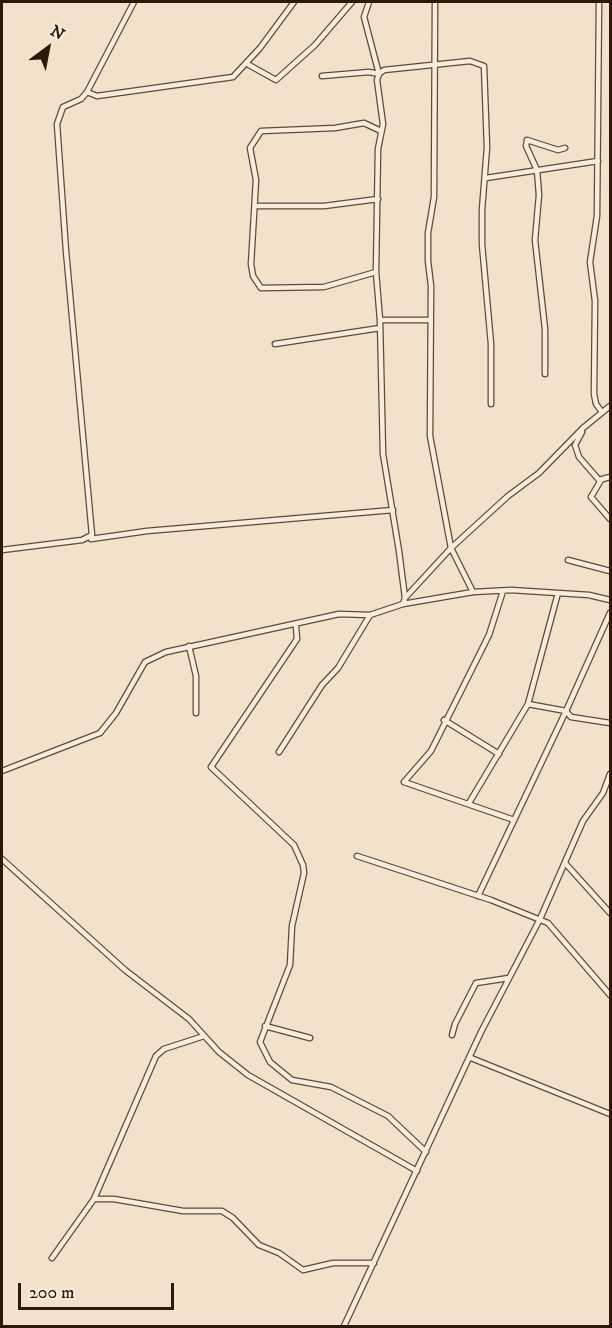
<!DOCTYPE html>
<html>
<head>
<meta charset="utf-8">
<style>
	body { margin:0 }
	#map { position:relative; width:612px; height:1328px; overflow:hidden; background:#f3e2cb; font-family:"IM FELL DW Pica",serif }
	canvas { display:block }
	.frame { position:absolute; inset:0; border:3px solid #2e1807; pointer-events:none }
	.north { position:absolute; left:18px; top:18px; width:60px; height:60px; -webkit-text-stroke:4px #f7ecdd; paint-order:stroke; rotate:32deg; font-size:16px; font-weight:700; line-height:24px; text-align:center; color:#2e1807 }
	.north::after { content:''; display:block; margin:auto; width:21px; height:27px; background:#2e1807; clip-path:polygon(50% 0,100% 100%,50% 72%,0 100%) }
	.scale { position:absolute; left:18px; top:1283px; width:156px; height:27px; box-sizing:border-box; border:3px solid #2e1807; border-top:0; padding-left:8px; font-size:18px; line-height:21px; white-space:nowrap; color:#2e1807; -webkit-text-stroke:4px #f7ecdd; paint-order:stroke }
</style>
</head>
<body>
<div id="map">
<canvas width="612" height="1328"></canvas>
<div class="frame"></div>
<div class="north">N</div>
<div class="scale">200 m</div>
</div>
<script>
const ctx = document.querySelector('canvas').getContext('2d');
ctx.lineJoin = 'round';
function toPath(rows) {
  const path = new Path2D();
  for (const r of rows) {
    path.moveTo(r[0], r[1]);
    for (let i = 2; i < r.length; i += 2) path.lineTo(r[i], r[i + 1]);
  }
  return path;
}
function strokePath(path, color, width, dash) {
  ctx.strokeStyle = color;
  ctx.lineWidth = width;
  ctx.lineCap = dash ? 'butt' : 'round';
  ctx.setLineDash(dash || []);
  ctx.stroke(path);
}
const minor = toPath([
	[435,2,434,197,428,233,428,261,431,286,430,436,451,548,473,592],
	[599,2,597,216,590,262,595,301,594,394,596,404,602,412],
	[249,65,276,80,315,45,352,2],
	[322,76,369,72,379,74,364,17,369,2],
	[87,92,97,96,233,77,260,48,294,2],
	[486,178,598,161],
	[255,206,324,206,378,199],
	[376,272,324,287,261,288,253,276,251,264,256,180,250,148,261,131,335,128,364,123,381,131],
	[380,320,431,320],
	[275,344,380,328],
	[545,374,545,329,535,240,539,195,537,170,526,146,527,140,558,150,565,148],
	[582,432,575,445,579,457,599,480,610,477],
	[601,480,591,497,610,519],
	[91,539,147,531,393,510],
	[2,550,82,540,92,535,66,251,57,124,63,107,81,99,87,92,134,2],
	[568,560,610,571],
	[503,591,489,635,431,751,404,782,514,820],
	[405,598,451,548,508,496,539,473,583,428,610,406],
	[403,604,405,598,399,551,383,454,380,320,376,272,378,149,383,124,377,80,379,74,384,70,470,61,484,66,487,147,482,210,482,244,491,344,491,404],
	[610,613,566,711,571,717,610,723],
	[296,626,297,639,211,767,294,845,303,865,304,873,292,926,290,965,260,1042,270,1062,292,1080,331,1087,388,1116,426,1152],
	[189,646,196,676,196,713],
	[444,720,499,754],
	[279,752,322,685,338,668,370,615],
	[2,771,100,733,116,713,145,662,166,652,339,614,370,615,403,604,473,592,511,590,589,595,610,600],
	[469,803,528,704,558,593],
	[357,856,491,900,548,923,610,995],
	[2,859,125,970,189,1019,219,1052,248,1075,417,1171],
	[565,863,610,913],
	[478,896,566,711,528,704],
	[265,1026,310,1038],
	[452,1035,455,1024,476,983,509,978],
	[471,1058,610,1114],
	[94,1199,114,1199,183,1211,222,1211,233,1218,259,1245,279,1253,303,1270,333,1263,374,1263],
	[52,1258,94,1199,156,1056,164,1049,204,1036],
	[344,1326,481,1032,540,919,583,821,603,793,610,774]
]);
strokePath(minor, '#5f4a38', 7);
strokePath(minor, '#f7ecdd', 4.5);
</script>
</body>
</html>
